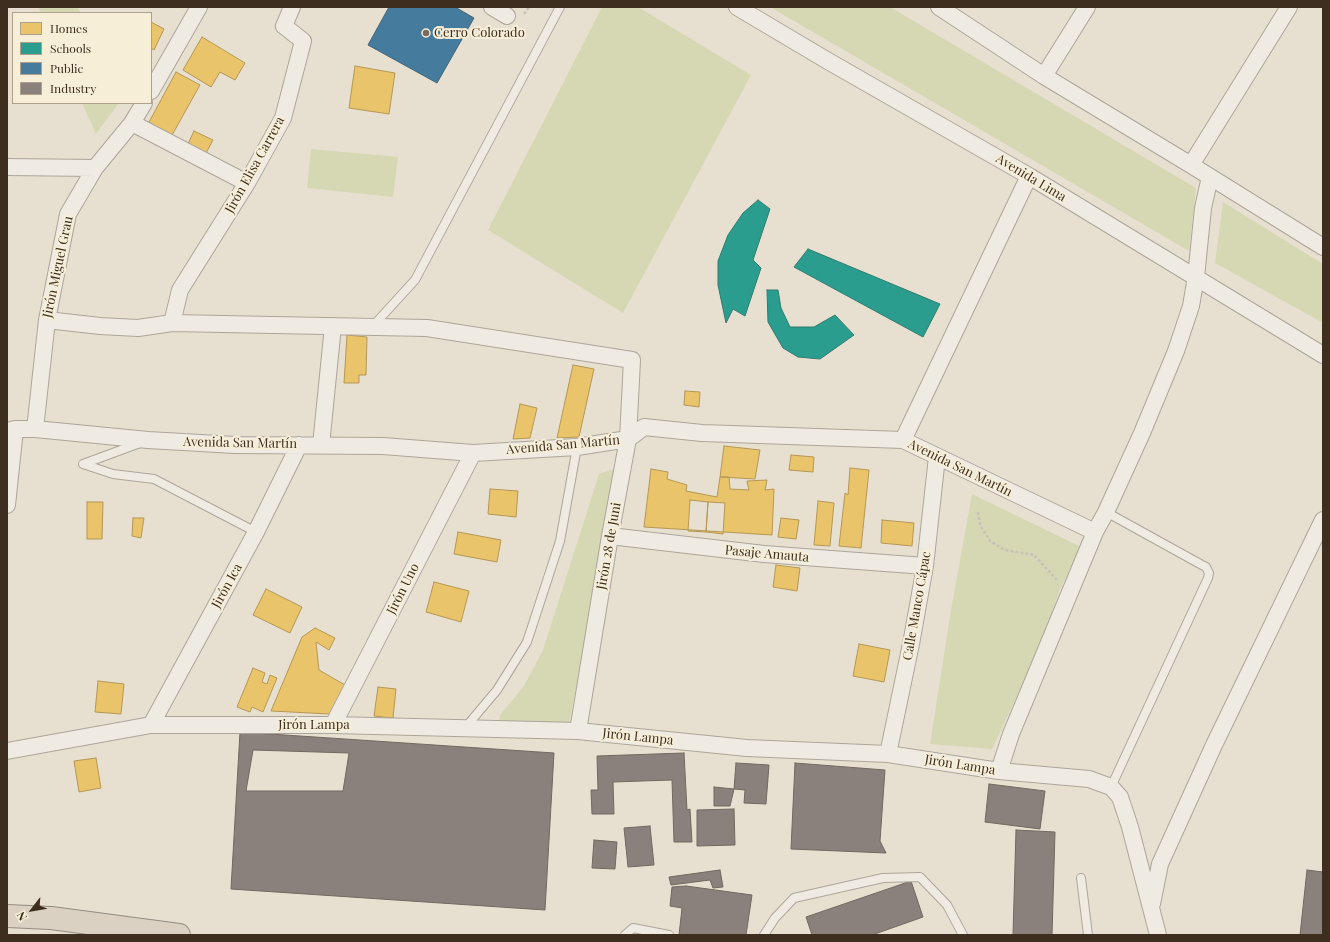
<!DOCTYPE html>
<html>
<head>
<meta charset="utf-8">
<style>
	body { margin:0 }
	#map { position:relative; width:1330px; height:942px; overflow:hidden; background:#e7e0d1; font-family:"Playfair Display",serif }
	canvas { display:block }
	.frame { position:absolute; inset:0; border:8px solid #3d2e20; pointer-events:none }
	.legend { position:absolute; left:12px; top:12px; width:140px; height:92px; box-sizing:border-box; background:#f7eed8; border:1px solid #ada18e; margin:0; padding:5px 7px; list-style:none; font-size:12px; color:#3d2e20 }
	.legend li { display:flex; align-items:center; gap:8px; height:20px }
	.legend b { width:20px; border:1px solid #ada18e }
	.north { position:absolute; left:12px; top:890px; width:40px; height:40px; -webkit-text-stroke:3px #f7eed8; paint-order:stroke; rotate:239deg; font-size:11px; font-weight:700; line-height:16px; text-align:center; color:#3d2e20 }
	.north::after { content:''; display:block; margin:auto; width:14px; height:18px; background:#3d2e20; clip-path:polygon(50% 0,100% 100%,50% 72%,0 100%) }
</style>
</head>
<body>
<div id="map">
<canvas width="1330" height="942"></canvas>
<div class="frame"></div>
<ul class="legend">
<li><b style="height:11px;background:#e9c46a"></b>Homes</li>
<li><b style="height:11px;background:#2a9d8f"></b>Schools</li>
<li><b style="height:11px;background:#457b9d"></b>Public</li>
<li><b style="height:11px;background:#8a817c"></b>Industry</li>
</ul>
<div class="north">N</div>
</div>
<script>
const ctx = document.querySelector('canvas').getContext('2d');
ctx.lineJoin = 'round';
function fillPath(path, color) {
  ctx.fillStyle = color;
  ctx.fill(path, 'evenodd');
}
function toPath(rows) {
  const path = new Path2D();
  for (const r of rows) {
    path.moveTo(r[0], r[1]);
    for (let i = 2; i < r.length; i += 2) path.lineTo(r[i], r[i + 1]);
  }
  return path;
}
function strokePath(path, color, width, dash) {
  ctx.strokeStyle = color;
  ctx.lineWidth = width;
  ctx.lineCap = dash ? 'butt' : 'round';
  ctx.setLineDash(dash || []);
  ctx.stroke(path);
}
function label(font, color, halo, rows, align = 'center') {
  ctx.font = font + ' "Playfair Display",serif';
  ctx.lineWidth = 4;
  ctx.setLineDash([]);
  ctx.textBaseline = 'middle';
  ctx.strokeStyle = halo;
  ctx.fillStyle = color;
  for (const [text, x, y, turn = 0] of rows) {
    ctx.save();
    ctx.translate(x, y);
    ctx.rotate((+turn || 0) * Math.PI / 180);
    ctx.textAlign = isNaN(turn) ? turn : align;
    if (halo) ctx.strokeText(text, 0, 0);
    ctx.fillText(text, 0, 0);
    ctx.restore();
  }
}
fillPath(toPath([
	[38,7,77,7,81,13,41,13],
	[602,7,638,7,751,75,623,313,488,230],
	[770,7,890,7,1196,188,1189,251],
	[82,103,119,103,96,134],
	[311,149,398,157,393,197,307,188],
	[1223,202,1323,264,1323,323,1215,263],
	[620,467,569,723,499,724,500,715,524,686,543,650,599,474],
	[972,494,1081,547,1060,589,1042,642,992,749,930,744,951,610]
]), '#d6d7b3');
const homes = toPath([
	[151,22,164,29,154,50,151,48,151,22],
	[202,37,245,63,235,80,220,72,211,87,183,70,202,37],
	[355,66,395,73,389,114,349,108,355,66],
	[176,72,200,85,171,137,148,124,176,72],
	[194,131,213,140,205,155,187,146,194,131],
	[347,335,367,337,366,375,359,375,359,383,344,383,347,335],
	[573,365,594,369,579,437,557,438,573,365],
	[685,391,700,392,699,407,684,405,685,391],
	[520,404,537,408,530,438,513,439,520,404],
	[724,446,760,450,755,479,720,477,724,446],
	[791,455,814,457,813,472,789,470,791,455],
	[850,468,869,470,861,548,839,546,845,493,848,495,850,468],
	[651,469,668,472,667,479,687,485,686,491,717,497,720,477,729,477,730,489,749,490,747,481,767,480,765,490,774,489,772,535,644,527,651,469],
	[490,489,518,491,516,517,488,514,490,489],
	[690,500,708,502,706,532,688,531,690,500],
	[818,501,834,503,830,546,814,545,818,501],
	[87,502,103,502,102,539,87,539,87,502],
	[708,502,725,503,723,534,706,532,708,502],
	[133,518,144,518,141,538,132,536,133,518],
	[781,518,799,520,796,539,778,537,781,518],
	[882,520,914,523,912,546,881,543,882,520],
	[458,532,501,540,497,562,454,554,458,532],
	[776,565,800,568,797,591,773,587,776,565],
	[434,582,469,591,461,622,426,612,434,582],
	[266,589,302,607,290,633,253,615,266,589],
	[315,628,335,638,329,650,316,642,319,670,345,685,330,714,271,711,302,637,315,628],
	[859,644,890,650,884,682,853,676,859,644],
	[253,668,265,673,262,682,267,684,270,675,277,678,263,712,252,707,250,712,237,707,253,668],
	[98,681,124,684,121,714,95,712,98,681],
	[378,687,396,689,393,718,374,716,378,687],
	[96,758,101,788,79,792,74,761,96,758]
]);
fillPath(homes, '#e9c46a');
strokePath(homes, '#b59754', 1);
const schools = toPath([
	[758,200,770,209,753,260,761,268,745,316,733,309,726,323,718,285,718,261,728,235,743,213,758,200],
	[808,249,940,304,923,337,794,267,808,249],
	[767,290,778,290,781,308,790,327,814,327,835,315,854,335,820,359,798,357,783,348,768,322,767,290]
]);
fillPath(schools, '#2a9d8f');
strokePath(schools, '#307c6e', 1);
const public = toPath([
	[389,7,455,7,474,18,437,83,368,45,389,7]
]);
fillPath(public, '#457b9d');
strokePath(public, '#436478', 1);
const industry = toPath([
	[240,732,554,753,545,910,231,889,240,732],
	[253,750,349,753,343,791,246,791,253,750],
	[684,753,687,810,690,809,692,842,674,842,672,780,613,782,614,814,592,814,591,790,598,790,597,756,684,753],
	[736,763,769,765,766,804,744,803,745,790,734,789,736,763],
	[795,763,885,770,880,841,886,853,791,849,795,763],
	[989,784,1045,791,1040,829,985,822,989,784],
	[714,787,734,789,730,806,714,806,714,787],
	[734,809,735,845,697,846,697,810,734,809],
	[650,826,654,865,628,867,624,828,650,826],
	[1016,830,1055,832,1052,935,1013,935,1016,830],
	[594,840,617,842,615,869,592,868,594,840],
	[720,870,723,887,713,888,710,880,671,885,669,877,720,870],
	[1307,870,1323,872,1323,935,1300,935,1307,870],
	[911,881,923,917,872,935,812,935,806,917,911,881],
	[686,886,752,895,746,935,679,935,682,908,670,906,672,887,686,886]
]);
fillPath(industry, '#8a817c');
strokePath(industry, '#736860', 1);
const lane = toPath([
	[373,326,415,280,560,7],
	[140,443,83,464,113,474,154,479,256,532],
	[1106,512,1202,565,1206,567,1209,573,1208,578,1111,787],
	[465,728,497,690,527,642,560,541,577,447],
	[1081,878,1088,935],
	[625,935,633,928,669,935],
	[764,935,775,918,794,898,883,878,920,877,947,905,963,935]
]);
const street = toPath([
	[492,7,507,16],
	[737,7,828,61,1029,176,1323,355],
	[939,7,1044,76,1191,165,1323,247],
	[1044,76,1087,7],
	[151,91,199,7],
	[132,123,247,183],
	[1191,165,1289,7],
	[7,167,95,168],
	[47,320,100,326,138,328,172,323,427,328,632,360,628,439,610,536,578,731],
	[172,323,180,290,247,183,283,118,303,41,284,26,292,7],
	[35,429,47,320,68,214,95,168,132,123,144,103],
	[7,431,15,429,35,429,148,440,235,445,383,446,473,453,577,447,628,439,644,427,702,433,903,440,1095,532],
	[903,440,1029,176],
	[321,445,333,326],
	[7,505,15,429],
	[610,536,764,554,925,566],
	[151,725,256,532,299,445],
	[333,725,473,453],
	[7,751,151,725,333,725,578,731,747,748,888,754,999,771,1089,779,1111,787,1120,797,1130,827,1158,935],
	[888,754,911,644,925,566,937,457],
	[999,771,1011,734,1095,532,1106,512,1142,433,1176,351,1191,306,1196,277,1203,208,1210,177],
	[1152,904,1160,864,1214,745,1323,520]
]);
const highway = toPath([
	[7,916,51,918,179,935]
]);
strokePath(lane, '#ada599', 10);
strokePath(street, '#ada599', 18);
strokePath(highway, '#928b80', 24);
strokePath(toPath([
	[524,14,529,7],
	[978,512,980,525,990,541,1005,550,1034,555,1057,580]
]), '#c8c2b9', 2.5, [3, 2]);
strokePath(lane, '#efebe3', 8);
strokePath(street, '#efebe3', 16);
strokePath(highway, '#dad1c2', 22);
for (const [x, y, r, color] of [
	[426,33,4,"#786c5e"]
]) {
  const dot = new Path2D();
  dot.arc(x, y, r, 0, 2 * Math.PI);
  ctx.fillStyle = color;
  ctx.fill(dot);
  strokePath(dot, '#f7eed8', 1.5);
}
label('13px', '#3d2e20', '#f7eed8', [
	["Cerro Colorado",434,33]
], 'left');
label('13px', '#3d2e20', '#f7eed8', [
	["Jirón Elisa Carrera",255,165,-61],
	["Avenida Lima",1031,178,31],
	["Jirón Miguel Grau",58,267,-78],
	["Avenida San Martín",240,443,1],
	["Avenida San Martín",563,445,-5],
	["Avenida San Martín",960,468,26],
	["Jirón 28 de Juni",609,546,-80],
	["Pasaje Amauta",767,554,5],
	["Jirón Ica",227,586,-61],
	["Jirón Uno",403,589,-63],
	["Calle Manco Cápac",917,606,-80],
	["Jirón Lampa",314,725],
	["Jirón Lampa",638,737,6],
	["Jirón Lampa",960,765,9]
]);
</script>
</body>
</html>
